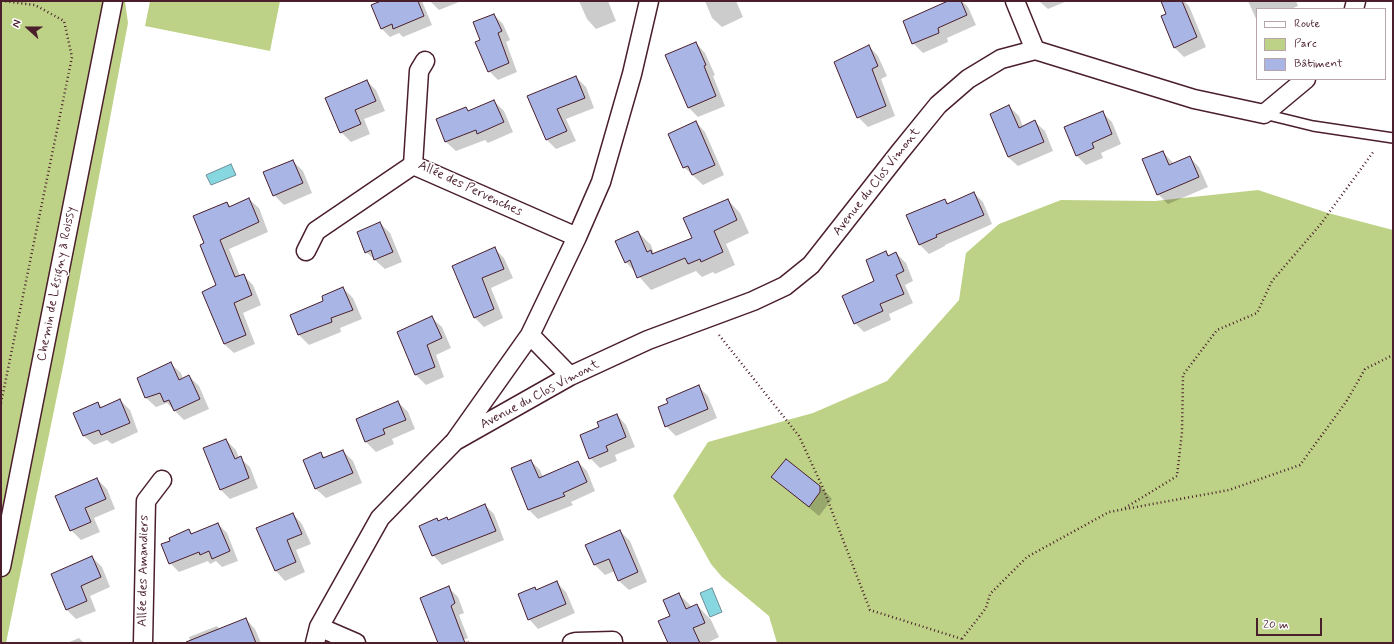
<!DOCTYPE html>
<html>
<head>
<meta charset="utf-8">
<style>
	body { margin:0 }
	#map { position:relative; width:1394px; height:644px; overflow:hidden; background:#fff; font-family:Mynerve,sans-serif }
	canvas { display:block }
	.frame { position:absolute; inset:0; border:2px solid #4a1f2b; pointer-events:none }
	.legend { position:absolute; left:1256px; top:8px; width:130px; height:72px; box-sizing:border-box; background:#fff; border:1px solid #b7a5aa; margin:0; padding:5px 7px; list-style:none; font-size:12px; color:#4a1f2b }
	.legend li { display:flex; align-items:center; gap:8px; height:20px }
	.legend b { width:20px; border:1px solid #b7a5aa }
	.north { position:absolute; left:8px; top:8px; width:40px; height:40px; -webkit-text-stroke:3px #fff; paint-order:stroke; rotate:291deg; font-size:11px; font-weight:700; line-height:16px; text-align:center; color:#4a1f2b }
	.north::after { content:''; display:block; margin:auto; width:14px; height:18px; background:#4a1f2b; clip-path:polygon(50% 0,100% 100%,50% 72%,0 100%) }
	.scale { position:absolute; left:1256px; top:618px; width:66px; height:18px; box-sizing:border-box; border:2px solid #4a1f2b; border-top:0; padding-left:5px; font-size:12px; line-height:14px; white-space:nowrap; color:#4a1f2b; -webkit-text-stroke:3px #fff; paint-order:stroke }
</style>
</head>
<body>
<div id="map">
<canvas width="1394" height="644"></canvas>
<div class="frame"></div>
<ul class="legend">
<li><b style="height:5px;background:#fff"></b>Route</li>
<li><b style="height:11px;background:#bed287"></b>Parc</li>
<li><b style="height:11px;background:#a9b5e5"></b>Bâtiment</li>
</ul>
<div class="north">N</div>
<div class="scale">20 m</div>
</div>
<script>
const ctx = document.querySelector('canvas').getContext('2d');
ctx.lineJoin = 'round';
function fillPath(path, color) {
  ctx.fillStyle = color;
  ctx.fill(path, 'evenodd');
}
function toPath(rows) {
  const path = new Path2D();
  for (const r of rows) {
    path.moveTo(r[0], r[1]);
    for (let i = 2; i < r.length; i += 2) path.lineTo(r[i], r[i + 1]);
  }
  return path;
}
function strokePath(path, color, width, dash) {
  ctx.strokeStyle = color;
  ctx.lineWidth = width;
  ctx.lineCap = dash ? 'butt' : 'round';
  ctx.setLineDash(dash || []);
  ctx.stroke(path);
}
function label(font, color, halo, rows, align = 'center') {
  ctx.font = font + ' Mynerve,sans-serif';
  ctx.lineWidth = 3;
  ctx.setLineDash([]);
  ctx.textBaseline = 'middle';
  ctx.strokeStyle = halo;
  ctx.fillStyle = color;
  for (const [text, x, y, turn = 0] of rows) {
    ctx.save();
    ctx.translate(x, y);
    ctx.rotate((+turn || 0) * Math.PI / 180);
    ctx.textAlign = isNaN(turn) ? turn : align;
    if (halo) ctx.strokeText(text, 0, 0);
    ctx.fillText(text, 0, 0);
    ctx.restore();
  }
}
fillPath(toPath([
	[1,1,125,1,128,23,64,362,6,643,1,643],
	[150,1,280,1,270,51,145,26],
	[1258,190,1328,213,1393,230,1393,643,777,643,769,616,722,577,711,564,673,496,708,442,813,413,887,381,959,300,966,253,999,224,1061,200,1155,201]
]), '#bed287');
const water = toPath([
	[231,164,236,175,211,185,206,175,231,164],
	[712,588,722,612,710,617,700,593,712,588]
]);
fillPath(water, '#87d7e1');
strokePath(water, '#6f8d98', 1);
fillPath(toPath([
	[398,1,422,1,432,25,403,37,399,33,390,37,381,28],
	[430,1,459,1,459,2,439,10],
	[579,1,608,1,616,21,596,29,587,19],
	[705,1,736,1,743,17,722,27,712,18],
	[951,1,962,1,968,7,976,25,947,38,948,42,923,53,913,43],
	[1039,1,1067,1,1048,9],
	[1168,1,1184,1,1189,6,1206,47,1184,57,1174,47],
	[1248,1,1296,1,1298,6,1291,9,1257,9,1257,21],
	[494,15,503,24,510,40,506,42,517,72,498,80,489,71,482,41],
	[696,43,705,53,715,75,713,76,725,106,698,117,688,107],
	[869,46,878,56,887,76,881,79,895,116,868,127,858,117],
	[576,77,586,87,594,108,566,119,576,141,556,149,547,140,529,97],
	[367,81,376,90,385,111,364,119,370,134,351,142,341,132],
	[494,101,504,111,513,132,488,143,485,140,456,151,446,142,438,120,466,108,470,112],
	[1009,106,1019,116,1023,127,1035,122,1045,131,1053,151,1018,166,1008,157],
	[1102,112,1112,122,1121,144,1101,153,1103,158,1086,165,1077,156],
	[696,122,705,132,724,175,703,185,684,167],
	[1163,152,1174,164,1189,157,1199,167,1208,187,1168,204,1158,194],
	[293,161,303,171,312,193,284,205,274,195],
	[974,193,983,202,992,224,945,245,945,246,929,254,920,245,945,200,949,204],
	[249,199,259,208,268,232,229,249,240,276,243,275,253,285,261,305,243,313,255,344,234,353,224,344,218,286,205,244,227,203,231,207],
	[728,200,740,213,749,233,726,244,735,265,715,274,713,272,702,277,696,271,651,290,626,262,638,232,651,245,654,254,693,239],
	[380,223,390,233,402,262,385,269,366,252],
	[495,249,504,258,513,278,491,288,503,318,484,327,474,317,454,266],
	[886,252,890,256,896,253,906,263,913,281,905,285,913,303,889,314,891,320,864,332,855,323,875,282],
	[343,288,353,298,362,319,340,328,341,332,309,345,299,335,291,315,324,301],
	[432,318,442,327,451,348,436,355,444,377,426,385,416,375,398,333],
	[171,364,181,373,183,379,189,376,199,386,209,409,184,420,167,403,156,407,146,398],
	[699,387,708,396,717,418,676,436,666,426],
	[120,400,130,410,138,432,112,444,107,440,94,445,84,436,75,414,98,403,103,408],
	[398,402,408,412,415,429,392,439,394,444,376,452,366,442,357,420],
	[617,415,626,425,635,447,615,455,617,461,600,468,590,458,600,428],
	[226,440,236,450,239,458,240,458,250,467,258,488,230,499,221,490],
	[343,451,353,461,362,483,326,498,316,489,321,454,326,458],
	[786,460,823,489,832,499,819,516,783,486,773,477],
	[531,461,540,470,543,477,578,462,587,471,595,491,571,502,573,505,538,519,529,510,513,469],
	[97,479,107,489,115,509,94,518,100,532,81,540,71,530,57,497],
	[485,505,494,514,504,540,442,565,433,555,437,519,439,521,446,518,449,521],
	[293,514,302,524,311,544,296,550,305,572,285,581,276,571,258,529],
	[218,524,227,533,238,561,222,567,216,561,210,564,208,561,179,572,170,563,172,541,189,530,193,534],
	[620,531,630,541,647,582,629,590,619,581,615,571,605,575,595,565,587,545],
	[92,557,102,567,110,587,90,596,96,611,76,619,66,609],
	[557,583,566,592,575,613,538,629,529,619,535,588,537,591],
	[448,587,458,597,464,613,459,615,468,638,457,643,439,643],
	[679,594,692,607,697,605,711,620,719,637,707,643,669,643,671,616],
	[246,619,255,629,261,643,191,643,189,637,217,626,220,630],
	[79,638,84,643,67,643],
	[469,640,470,643,462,643]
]), '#0003');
const building = toPath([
	[381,1,418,1,424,16,393,29,392,24,381,29,371,5,381,1],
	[948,1,961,1,967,15,938,28,939,33,912,44,903,21,948,1],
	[1161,1,1182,1,1197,37,1174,48,1161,16,1166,14,1161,1],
	[494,14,502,31,498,33,509,63,488,72,475,42,480,40,473,22,494,14],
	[696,42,706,65,704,66,716,96,688,108,665,55,696,42],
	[869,45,878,66,872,69,886,106,857,118,834,62,869,45],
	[576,76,585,98,557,109,567,131,546,140,527,96,576,76],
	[367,80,376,101,355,110,361,124,340,133,325,98,367,80],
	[494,100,504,122,477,134,476,130,445,142,436,119,466,107,468,111,494,100],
	[1009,105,1019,128,1035,120,1044,142,1008,157,990,114,1009,105],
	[1103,111,1112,134,1092,143,1094,148,1076,156,1064,127,1103,111],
	[696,121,715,165,692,175,688,166,683,168,668,134,696,121],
	[1163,151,1169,165,1190,156,1199,177,1157,195,1142,159,1163,151],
	[293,160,303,183,273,196,263,172,293,160],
	[974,192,984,215,936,235,937,237,919,245,906,215,945,199,947,204,974,192],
	[249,198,259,222,220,240,235,277,244,274,252,295,234,303,246,335,224,344,202,292,216,285,200,245,204,243,193,216,227,202,229,207,249,198],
	[728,199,737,220,714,231,723,252,701,262,700,259,688,264,685,258,637,278,630,260,625,263,615,241,638,231,647,252,651,250,652,254,692,238,683,218,728,199],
	[380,222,393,252,374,260,371,250,365,253,357,232,380,222],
	[495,247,504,269,482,278,494,309,474,318,452,266,495,247],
	[886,251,888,256,896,252,904,271,896,275,904,294,880,304,883,311,854,324,842,296,874,281,866,260,886,251],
	[343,287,353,310,331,318,332,322,298,335,290,315,323,301,322,296,343,287],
	[432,316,442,338,427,345,435,367,415,375,397,332,432,316],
	[171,362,179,380,189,375,200,399,174,411,169,400,164,402,160,393,145,398,137,378,171,362],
	[699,385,708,409,665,427,658,407,668,403,666,399,699,385],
	[120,399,130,423,101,435,99,430,83,436,73,413,98,402,100,408,120,399],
	[398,401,406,420,383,429,385,434,365,442,356,419,398,401],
	[617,414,626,437,606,446,608,451,589,459,580,435,599,427,597,422,617,414],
	[226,439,235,459,241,456,249,478,220,490,203,448,226,439],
	[343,450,353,473,315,489,303,460,321,452,323,458,343,450],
	[786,459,820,486,820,492,809,507,771,477,786,459],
	[531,460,539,478,578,461,587,482,563,493,565,496,528,510,511,468,531,460],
	[97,478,106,499,85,508,91,522,70,531,55,496,97,478],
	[485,504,496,531,432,556,419,526,437,518,438,521,447,517,448,520,485,504],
	[293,513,302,534,287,540,296,562,275,571,256,528,293,513],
	[218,523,230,551,212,559,209,551,200,555,199,552,169,564,161,544,170,541,169,538,189,529,191,534,218,523],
	[620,530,638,572,618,581,609,559,594,565,585,545,620,530],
	[92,556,101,577,81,586,87,601,66,610,51,574,92,556],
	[557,581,566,604,528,620,518,594,535,587,536,590,557,581],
	[449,586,455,603,451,606,465,643,438,643,420,598,449,586],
	[679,593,686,609,697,604,705,623,693,628,700,643,668,643,658,621,670,616,663,600,679,593],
	[246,618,256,643,186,643,186,642,246,618]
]);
fillPath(building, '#a9b5e5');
strokePath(building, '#4a1f2b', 1);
const lane = toPath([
	[1264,114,1313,126,1393,138]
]);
const street = toPath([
	[1015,1,1035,50],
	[1354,9,1356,1],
	[425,61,419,71,413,165,577,237],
	[306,251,316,231,413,165],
	[530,335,570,376],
	[455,441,570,376,648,340,753,301,785,286,811,265,899,153,938,105,968,79,1001,59,1035,50,1194,99,1264,114,1306,79],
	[1,567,113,1],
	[319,627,356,643],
	[143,643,146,501,162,480],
	[315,643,319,627,380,518,455,441,530,335,577,237,601,182,632,74,649,1],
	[572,643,576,642,613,641]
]);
strokePath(lane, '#4a1f2b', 12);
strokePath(street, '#4a1f2b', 21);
strokePath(toPath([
	[719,335,799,436,823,488,870,610,962,639],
	[1,403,72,57,64,21,35,5,3,1],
	[1125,508,1177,476,1182,432,1183,375,1217,330,1257,313,1272,281,1320,225,1374,151],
	[962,643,962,639,986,608,990,594,1027,557,1109,512,1229,490,1300,465,1346,402,1365,369,1393,355]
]), '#4a1f2b', 2.5, [1, 3]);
strokePath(lane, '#fff', 9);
strokePath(street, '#fff', 18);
label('13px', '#4a1f2b', '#fff', [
	["Avenue du Clos Vimont",877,182,-52],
	["Allée des Pervenches",470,189,25],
	["Chemin de Lésigny à Roissy",57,284,-79],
	["Avenue du Clos Vimont",540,395,-28],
	["Allée des Amandiers",144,571,-89]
]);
</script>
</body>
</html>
